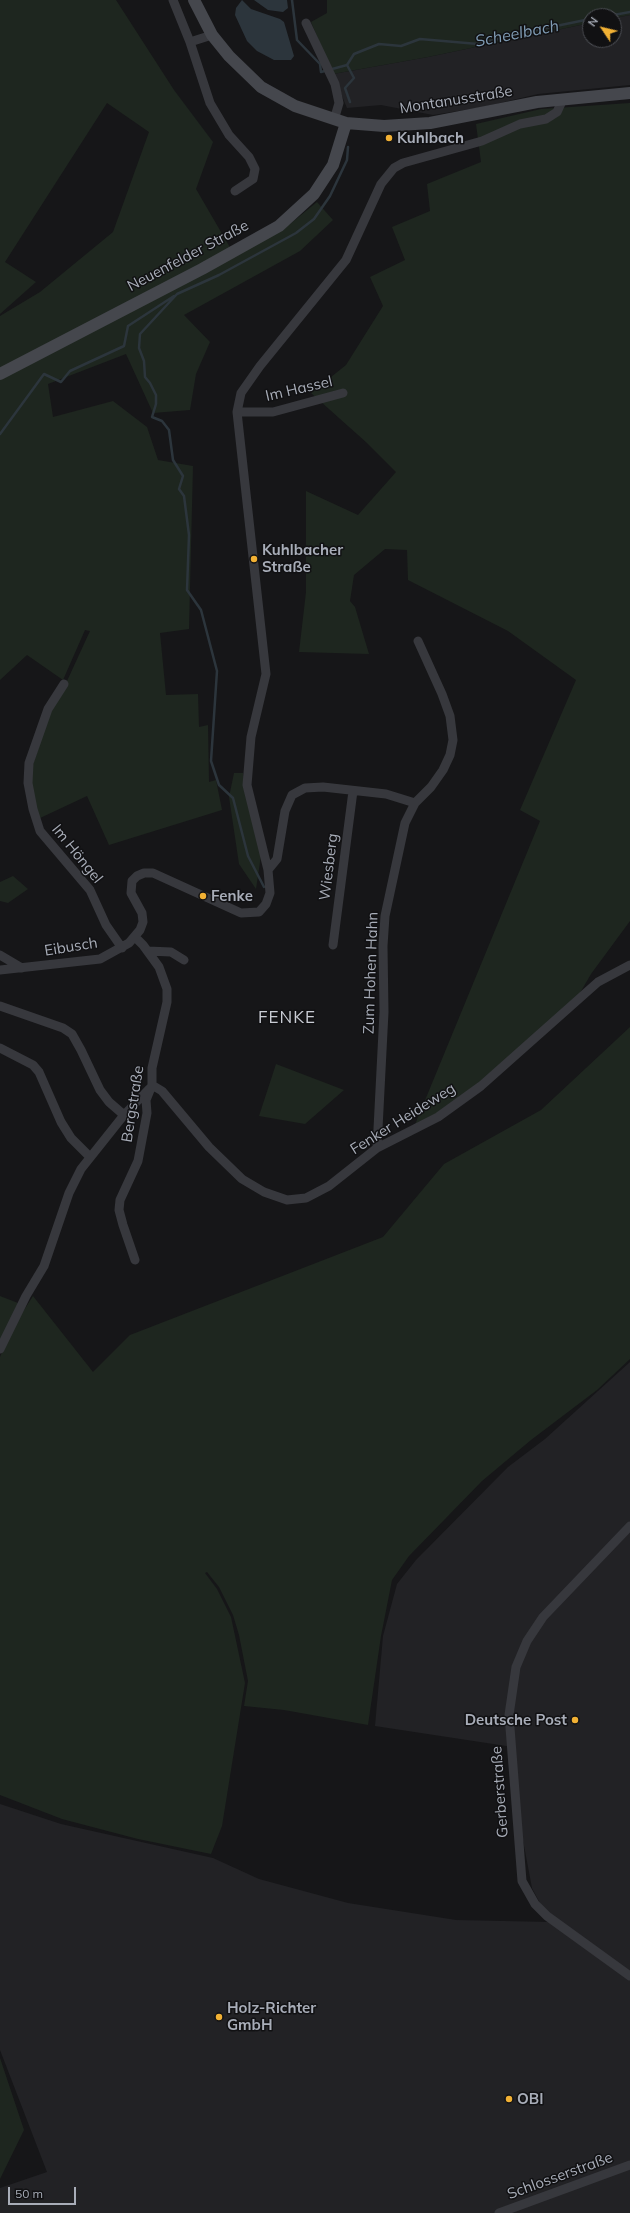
<!DOCTYPE html>
<html>
<head>
<meta charset="utf-8">
<style>
	body { margin:0 }
	#map { position:relative; width:630px; height:2213px; overflow:hidden; background:#161618; font-family:Mulish,sans-serif }
	canvas { display:block }
	.north { position:absolute; left:582px; top:8px; width:40px; height:40px; box-sizing:border-box; background:#111113; border:1px solid #4d4f55; border-radius:50%; rotate:305deg; font-size:11px; font-weight:700; line-height:16px; text-align:center; color:#a8adb8 }
	.north::after { content:''; display:block; margin:auto; width:14px; height:18px; background:#f2b134; clip-path:polygon(50% 0,100% 100%,50% 72%,0 100%) }
	.scale { position:absolute; left:8px; top:2187px; width:68px; height:18px; box-sizing:border-box; border:2px solid #a8adb8; border-top:0; padding-left:5px; font-size:12px; line-height:14px; white-space:nowrap; color:#a8adb8; -webkit-text-stroke:3px #111113; paint-order:stroke }
</style>
</head>
<body>
<div id="map">
<canvas width="630" height="2213"></canvas>
<div class="north">N</div>
<div class="scale">50 m</div>
</div>
<script>
const ctx = document.querySelector('canvas').getContext('2d');
ctx.lineJoin = 'round';
function fillPath(path, color) {
  ctx.fillStyle = color;
  ctx.fill(path, 'evenodd');
}
function toPath(rows) {
  const path = new Path2D();
  for (const r of rows) {
    path.moveTo(r[0], r[1]);
    for (let i = 2; i < r.length; i += 2) path.lineTo(r[i], r[i + 1]);
  }
  return path;
}
function strokePath(path, color, width, dash) {
  ctx.strokeStyle = color;
  ctx.lineWidth = width;
  ctx.lineCap = dash ? 'butt' : 'round';
  ctx.setLineDash(dash || []);
  ctx.stroke(path);
}
function label(font, color, halo, rows, align = 'center') {
  ctx.font = font + ' Mulish,sans-serif';
  ctx.lineWidth = 3;
  ctx.setLineDash([]);
  ctx.textBaseline = 'middle';
  ctx.strokeStyle = halo;
  ctx.fillStyle = color;
  for (const [text, x, y, turn = 0] of rows) {
    ctx.save();
    ctx.translate(x, y);
    ctx.rotate((+turn || 0) * Math.PI / 180);
    ctx.textAlign = isNaN(turn) ? turn : align;
    if (halo) ctx.strokeText(text, 0, 0);
    ctx.fillText(text, 0, 0);
    ctx.restore();
  }
}
fillPath(toPath([
	[630,15,630,85,538,94,483,107,433,115,381,105,347,108,333,74,428,57,590,23,590,40,614,40,614,18],
	[630,1362,630,2213,0,2213,0,2188,47,2172,0,2050,0,1804,61,1824,213,1858,259,1879,348,1903,456,1920,550,1922,532,1888,522,1835,513,1747,375,1726,383,1636,397,1584,416,1560,508,1467,545,1439]
]), '#222225');
fillPath(toPath([
	[0,0,116,0,174,90,213,142,196,189,235,256,290,224,317,202,333,220,300,251,184,315,210,342,196,374,190,410,153,413,126,354,48,384,53,417,113,401,147,427,158,460,193,466,189,629,160,633,166,695,198,694,199,727,208,725,209,782,216,780,222,810,109,845,87,796,38,819,32,785,32,767,50,713,67,681,90,631,85,630,63,680,27,655,0,680,0,316,40,292,113,232,149,132,107,103,5,262,36,282,0,314],
	[327,0,630,0,630,15,614,18,614,16,590,16,590,23,428,57,333,74,311,22,327,13],
	[630,103,630,921,591,974,577,998,493,1073,438,1115,414,1127,540,821,520,810,576,680,508,631,408,580,407,550,385,549,354,575,350,601,355,607,369,654,299,652,306,592,306,491,358,515,396,472,367,443,311,393,346,365,383,306,370,277,405,260,392,227,430,211,427,184,481,162,476,124,541,109],
	[234,773,243,773,244,785,262,849,256,889,239,864,229,797],
	[13,876,28,889,8,903,0,901,0,882],
	[630,1027,630,1359,597,1390,531,1440,482,1481,409,1556,392,1580,381,1636,368,1725,284,1710,244,1706,248,1681,239,1635,233,1615,219,1587,207,1572,205,1573,217,1589,231,1617,245,1683,222,1826,211,1854,138,1839,62,1819,0,1795,0,1357,10,1332,33,1296,93,1372,130,1335,383,1237,444,1164,541,1110],
	[276,1064,344,1090,305,1124,259,1116],
	[0,1296,18,1303,0,1342],
	[0,2058,24,2130,0,2179]
]), '#1e261f');
fillPath(toPath([
	[242,0,251,9,280,19,284,22,294,56,291,60,274,60,257,51,247,41,235,15,236,8],
	[254,0,287,0,288,8,283,12,268,10]
]), '#2c353c');
strokePath(toPath([
	[292,0,297,40,320,64,321,72,347,65,354,54,379,44,401,46,420,39,478,44,527,32,590,19],
	[608,16,630,12],
	[347,65,354,78,345,88,350,102],
	[0,434,44,374,61,382,70,371,124,346,128,326,174,296],
	[264,887,248,856,233,798,219,785,211,761,217,671,201,610,187,590,189,535,184,496,179,489,183,476,173,460,169,430,162,421,152,417,156,404,156,395,150,383,145,377,144,361,139,348,140,334,177,294,219,275,296,233,314,219,330,196,347,160,348,147]
]), '#2c353c', 2.5);
strokePath(toPath([
	[173,0,190,42,212,35],
	[306,23,335,84,339,103,334,120],
	[190,42,210,103,229,135,249,157,255,169,253,179,235,191],
	[237,412,273,412,343,393],
	[64,684,48,709,29,763,28,783,33,809,40,831,90,890,106,925,122,948],
	[268,870,277,859,285,811,292,795,305,788,323,787,386,794,415,803],
	[135,937,143,945,159,967,167,989,167,1002,152,1068,152,1085,146,1100,147,1113,138,1161,120,1200,119,1210,123,1225,135,1260],
	[333,945,353,791],
	[148,951,171,952,184,960],
	[0,955,22,968],
	[0,970,100,959,129,943,140,930,143,922,142,913,131,893,132,881,137,876,144,873,153,873,241,913,259,912,266,904,270,893,268,870,247,785,251,737,266,674,237,412,241,393,260,366,346,260,381,184,394,168,403,163,482,141,520,124,546,119,557,112,563,99],
	[0,1006,63,1028,72,1034,81,1050,100,1090,109,1102,124,1115],
	[0,1048,33,1065,39,1072,61,1122,71,1138,90,1157],
	[152,1085,162,1091,209,1147,242,1179,264,1192,287,1200,306,1198,329,1186,377,1148,438,1117,481,1086,598,982,630,965],
	[377,1148,384,1012,383,946,385,916,405,823,415,803,431,787,443,770,450,755,453,740,450,716,442,694,418,641],
	[0,1349,26,1296,44,1266,69,1193,81,1169,124,1115,149,1089],
	[630,1526,543,1617,527,1641,516,1667,509,1715,522,1881,535,1904,547,1916,630,1976],
	[499,2213,630,2165]
]), '#37383d', 9);
strokePath(toPath([
	[194,0,212,35,229,56,261,87,295,106,346,123,384,126,430,123,537,102,630,93],
	[0,374,202,269,279,226,314,194,333,165,346,123]
]), '#45474d', 12);
for (const [x, y, r, color] of [
	[389,138,4,"#f2b134"],
	[254,559,4,"#f2b134"],
	[203,896,4,"#f2b134"],
	[575,1720,4,"#f2b134"],
	[219,2017,4,"#f2b134"],
	[509,2099,4,"#f2b134"]
]) {
  const dot = new Path2D();
  dot.arc(x, y, r, 0, 2 * Math.PI);
  ctx.fillStyle = color;
  ctx.fill(dot);
  strokePath(dot, '#111113', 1.5);
}
label('15px', '#a8adb8', '#111113', [
	["Montanusstraße",456,100,-9],
	["Neuenfelder Straße",188,256,-28],
	["Im Hassel",299,389,-13],
	["Im Höngel",77,854,51],
	["Wiesberg",329,867,-83],
	["Eibusch",71,947,-9],
	["Zum Hohen Hahn",371,973,-88],
	["Bergstraße",133,1104,-81],
	["Fenker Heideweg",403,1119,-32],
	["Gerberstraße",500,1792,-94],
	["Schlosserstraße",560,2176,-20]
]);
label('bold 15px', '#a8adb8', '#111113', [
	["Kuhlbach",397,138],
	["Kuhlbacher",262,550],
	["Straße",262,567],
	["Fenke",211,896],
	["Deutsche Post",567,1720,"right"],
	["Holz-Richter",227,2008],
	["GmbH",227,2025],
	["OBI",517,2099]
], 'left');
label('italic 16px', '#7f9bb3', '#111113', [
	["Scheelbach",517,34,-11]
]);
ctx.letterSpacing = '1px';
label('17px', '#c9ccd4', '#111113', [
	["FENKE",287,1018]
]);
ctx.letterSpacing = '0px';
</script>
</body>
</html>
